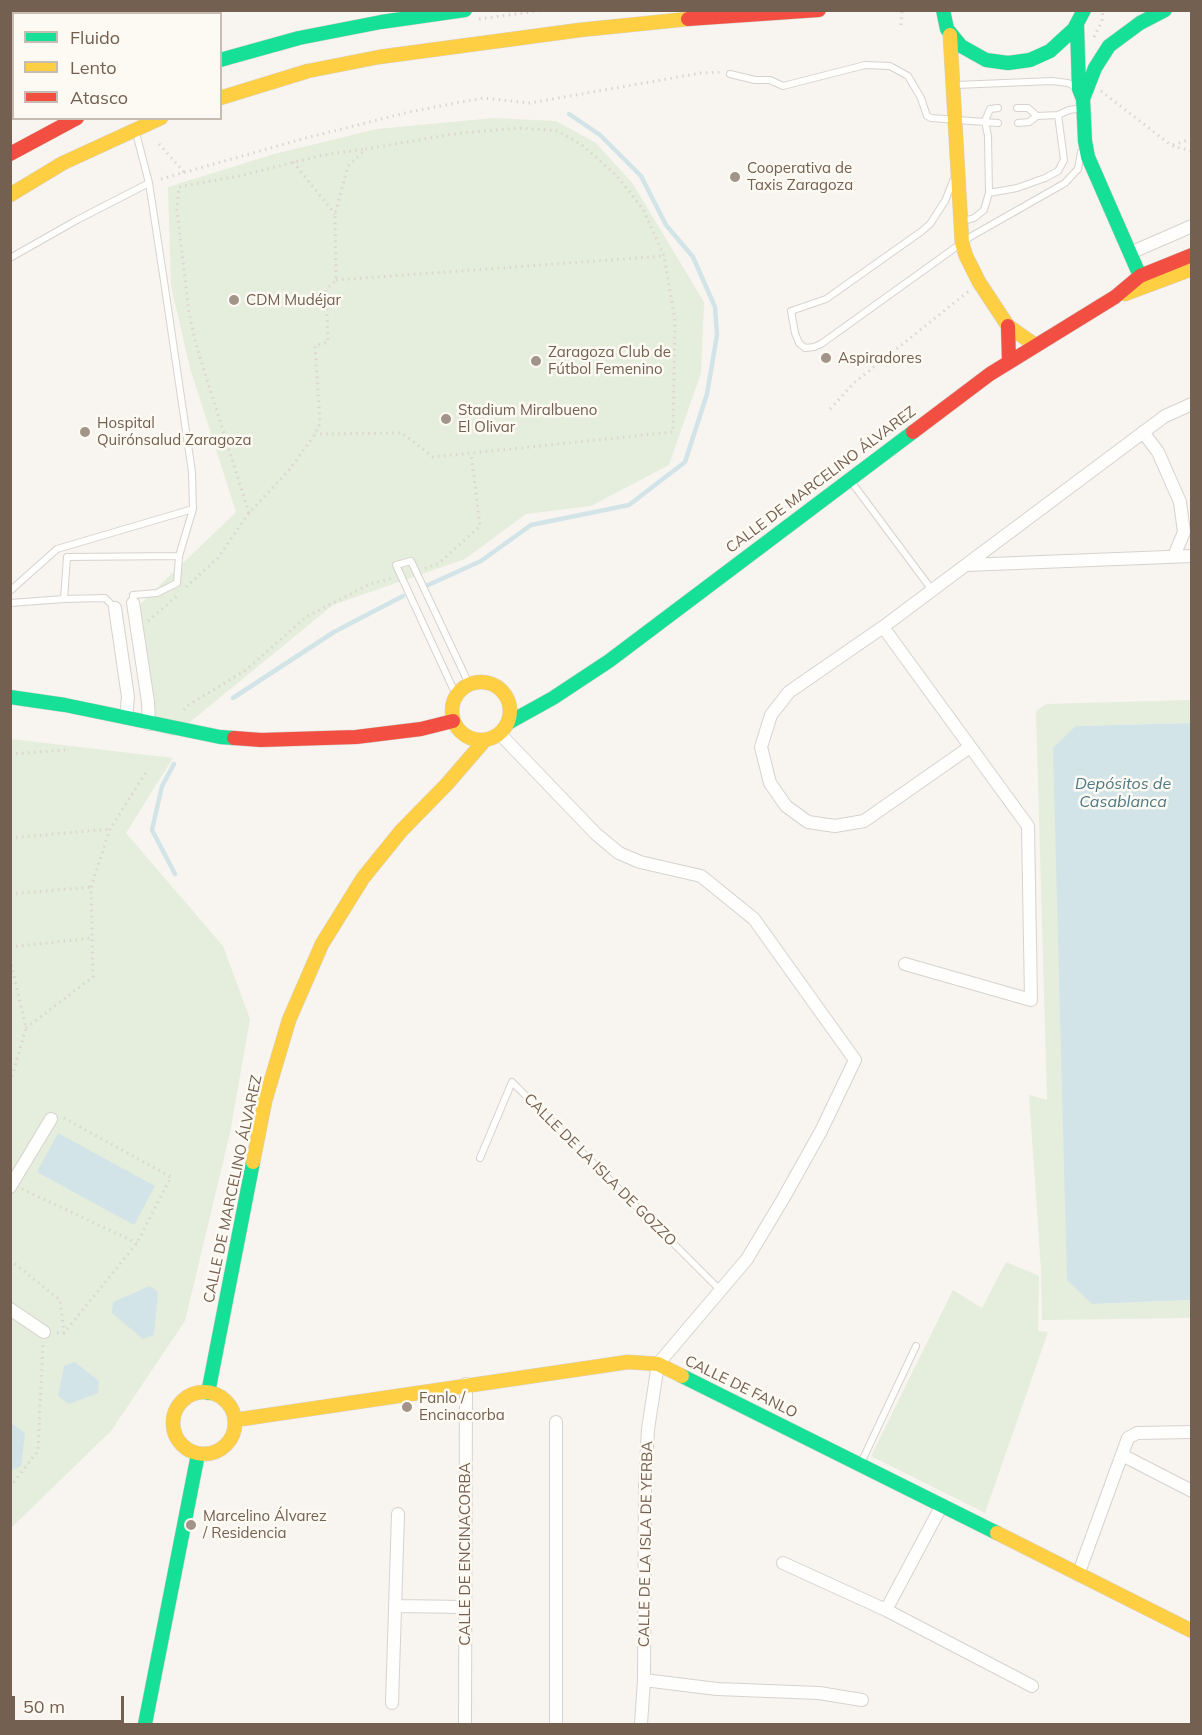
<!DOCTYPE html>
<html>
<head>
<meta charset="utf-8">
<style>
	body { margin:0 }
	#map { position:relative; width:1202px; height:1735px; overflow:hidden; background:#f8f5f0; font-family:Mulish,sans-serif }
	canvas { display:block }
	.frame { position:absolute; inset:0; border:12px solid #746051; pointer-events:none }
	.legend { position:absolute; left:12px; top:12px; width:210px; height:108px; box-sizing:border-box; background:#fdfaf3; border:2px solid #c6bcb2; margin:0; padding:8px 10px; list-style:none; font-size:18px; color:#746051 }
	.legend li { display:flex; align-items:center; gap:12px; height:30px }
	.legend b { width:30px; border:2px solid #c6bcb2 }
	.scale { position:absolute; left:12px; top:1696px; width:112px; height:27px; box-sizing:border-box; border:3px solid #746051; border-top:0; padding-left:8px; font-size:18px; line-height:21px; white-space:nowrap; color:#746051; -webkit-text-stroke:4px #fdfaf3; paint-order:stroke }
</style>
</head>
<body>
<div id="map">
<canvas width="1202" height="1735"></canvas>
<div class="frame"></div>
<ul class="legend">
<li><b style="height:8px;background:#16e098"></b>Fluido</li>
<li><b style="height:8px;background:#ffcf43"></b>Lento</li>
<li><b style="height:8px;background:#f24e42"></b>Atasco</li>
</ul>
<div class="scale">50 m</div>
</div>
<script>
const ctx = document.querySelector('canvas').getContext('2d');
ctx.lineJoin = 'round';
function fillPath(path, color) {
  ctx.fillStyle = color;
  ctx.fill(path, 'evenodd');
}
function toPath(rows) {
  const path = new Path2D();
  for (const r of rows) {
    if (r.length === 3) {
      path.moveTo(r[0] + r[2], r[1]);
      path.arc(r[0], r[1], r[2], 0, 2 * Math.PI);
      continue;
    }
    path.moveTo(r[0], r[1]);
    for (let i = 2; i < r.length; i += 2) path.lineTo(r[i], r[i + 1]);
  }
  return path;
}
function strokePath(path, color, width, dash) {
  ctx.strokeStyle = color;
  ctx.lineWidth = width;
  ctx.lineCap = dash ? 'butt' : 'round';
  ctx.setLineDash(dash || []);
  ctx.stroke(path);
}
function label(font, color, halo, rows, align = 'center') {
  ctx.font = font + ' Mulish,sans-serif';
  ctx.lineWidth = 5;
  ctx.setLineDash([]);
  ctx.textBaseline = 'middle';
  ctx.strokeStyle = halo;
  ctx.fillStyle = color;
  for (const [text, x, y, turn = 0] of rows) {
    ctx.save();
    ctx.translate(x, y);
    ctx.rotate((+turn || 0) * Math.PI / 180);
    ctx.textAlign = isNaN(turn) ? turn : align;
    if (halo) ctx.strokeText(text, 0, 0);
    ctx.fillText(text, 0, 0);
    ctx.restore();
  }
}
fillPath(toPath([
	[494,118,556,121,596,143,633,184,704,302,701,373,669,465,591,506,526,514,465,559,333,605,173,736,151,730,136,608,236,512,190,368,171,286,168,187,274,154,377,129],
	[1191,700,1191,723,1076,726,1092,1304,1191,1300,1191,1318,1042,1320,1041,1269,1029,1095,1047,1100,1036,711,1046,704],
	[11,739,173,758,126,833,223,946,250,1019,230,1133,185,1321,111,1431,11,1528],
	[1006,1262,1039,1276,1038,1331,1048,1332,985,1513,871,1456,953,1290,982,1308]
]), '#e5eddc');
fillPath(toPath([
	[1191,723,1191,1300,1092,1304,1067,1280,1053,748,1076,726],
	[58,1133,155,1186,134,1225,37,1172],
	[150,1286,158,1292,154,1335,143,1339,112,1313,113,1302],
	[75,1362,99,1381,98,1393,69,1404,58,1396,64,1366],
	[11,1423,25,1433,21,1466,11,1471]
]), '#d2e4e7');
strokePath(toPath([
	[426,586,481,561,531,525,629,505,685,462,707,394,717,335,715,307,693,257,666,225,641,176,600,135,569,114],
	[233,698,334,632,403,596],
	[174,764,162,786,152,830,175,874]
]), '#d2e4e7', 4.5);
const lane = toPath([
	[730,74,755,80,770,80,783,86,865,65,890,66,908,76,921,98,927,116,931,118,998,123],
	[956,85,1052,81,1068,83,1076,87],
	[1017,108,1028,108,1037,116],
	[1018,123,1029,122,1037,116,1058,115,1069,110,1083,108],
	[953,181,945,201,930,224,922,231,826,299,791,311,795,333,799,343,805,348,814,347,821,344,970,237,1065,183,1078,169,1081,152],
	[989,193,1017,188,1045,178,1058,171,1064,160,1058,115],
	[961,222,974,218,984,210,989,193,988,136,985,121,990,109,998,108],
	[10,258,77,220,149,183],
	[850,480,932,590],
	[179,556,193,509],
	[10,591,57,549,193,509,192,472,164,281,149,183,136,133],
	[10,603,64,599],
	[115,608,105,598,64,599,67,557,179,556,177,583,157,593,133,595,133,603],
	[456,695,396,565,411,561,469,684],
	[480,1158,512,1082,720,1290],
	[861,1463,916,1346]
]);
const street = toPath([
	[1137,250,1192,226],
	[1143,432,1158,452,1180,502,1184,532,1174,556],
	[967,565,1192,556],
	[133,603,148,702,149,724],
	[115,608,128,697,126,718],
	[883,627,1028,826,1031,1000,905,964],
	[500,734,596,834,619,853,640,862,701,876,754,919,855,1060,821,1131,783,1199,747,1259,658,1364,648,1429,645,1483,644,1680,641,1724],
	[970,747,864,821,835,826,808,822,786,806,770,783,761,747,771,715,789,692,883,627,1165,416,1192,404],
	[10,1187,51,1119],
	[10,1309,44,1332],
	[1122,1455,1192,1491],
	[783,1563,886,1610,1032,1686],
	[1078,1575,1128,1438,1137,1433,1192,1432],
	[396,1606,465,1607],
	[886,1610,942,1505],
	[644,1680,717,1689,819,1693,862,1700],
	[392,1703,398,1514],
	[465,1724,466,1384],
	[556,1724,556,1422]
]);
const fast = toPath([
	[943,10,947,29,961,46,986,60,1008,63,1030,60,1050,51,1074,29,1084,10],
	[1077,25,1079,89,1083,99,1085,141,1088,157,1140,276],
	[220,60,299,38,381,22,465,10],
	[1083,99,1095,68,1109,46,1140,23,1165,10],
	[10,697,65,705,220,737,234,738],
	[508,723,553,698,609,661,913,432],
	[682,1376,997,1533],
	[208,1393,253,1162],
	[145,1724,198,1454]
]);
const slow = toPath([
	[950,35,962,243,966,256,979,282,1008,326,1035,345],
	[220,98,308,71,379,57,580,30,688,19],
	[10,195,63,163,161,118],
	[1125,294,1192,269],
	[481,711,29],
	[253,1162,265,1101,289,1020,322,944,363,878,401,831,447,784,485,740],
	[204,1423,31],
	[235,1420,628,1362,658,1364,682,1376],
	[997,1533,1192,1631]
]);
const jam = toPath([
	[688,19,819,10],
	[10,154,77,118],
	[1008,326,1009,361],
	[913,432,990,374,1115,297,1140,276,1192,255],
	[234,738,261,740,356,737,421,729,453,721]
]);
strokePath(lane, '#d7d2ce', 8);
strokePath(street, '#d7d2ce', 14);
strokePath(fast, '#d6d1ca', 15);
strokePath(slow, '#d6d1ca', 15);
strokePath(jam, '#d6d1ca', 15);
strokePath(toPath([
	[479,19,546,10],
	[901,25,902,10],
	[1094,37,1102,21,1103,10],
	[1101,91,1172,146,1192,151],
	[159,144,184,172],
	[1173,145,1192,139],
	[293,162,335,214],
	[161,179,302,139,409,112,483,98,530,103,701,73,722,72],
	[336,280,664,256],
	[830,409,855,382,969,291],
	[249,513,197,348,189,313,177,210,179,187,239,176,323,155,365,149],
	[425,568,438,564,480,526,471,453],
	[186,587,217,559,249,513,290,469,315,434,320,423,315,346,328,342,326,290,336,280,335,214,348,166,366,149,460,133,521,128,558,131,582,145,616,175,643,209,664,256,675,320,673,432,433,457,402,433,315,434],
	[148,621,177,596],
	[184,710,187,706,246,670,306,617,370,584,393,578],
	[10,754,65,750],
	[10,838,110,829],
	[10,894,91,887],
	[10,947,92,938],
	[10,959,26,1028,10,1083],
	[26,1028,93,977,91,887,110,829,148,769],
	[22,1189,137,1243],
	[10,1260,60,1300,64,1333],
	[57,1333,64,1333,137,1243,171,1177,64,1118],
	[10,1487,38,1451,43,1343]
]), '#dad5d0', 3, [1.5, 4.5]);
strokePath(lane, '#fefefd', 6);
strokePath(street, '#fefefd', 12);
strokePath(fast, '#16e098', 14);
strokePath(slow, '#ffcf43', 14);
strokePath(jam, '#f24e42', 14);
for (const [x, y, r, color] of [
	[735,177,6,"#a29489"],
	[234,300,6,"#a29489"],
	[826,358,6,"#a29489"],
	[536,361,6,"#a29489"],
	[446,419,6,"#a29489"],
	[85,432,6,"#a29489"],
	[407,1407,6,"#a29489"],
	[191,1525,6,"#a29489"]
]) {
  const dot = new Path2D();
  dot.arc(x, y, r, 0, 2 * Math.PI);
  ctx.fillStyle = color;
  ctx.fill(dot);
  strokePath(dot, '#fdfaf3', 2);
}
label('15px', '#746051', '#fdfaf3', [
	["Cooperativa de",747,168],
	["Taxis Zaragoza",747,185],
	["CDM Mudéjar",246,300],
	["Zaragoza Club de",548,352],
	["Fútbol Femenino",548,369],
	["Aspiradores",838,358],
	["Stadium Miralbueno",458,410],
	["El Olivar",458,427],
	["Hospital",97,423],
	["Quirónsalud Zaragoza",97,440],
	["Fanlo /",419,1398],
	["Encinacorba",419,1415],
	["Marcelino Álvarez",203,1516],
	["/ Residencia",203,1533]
], 'left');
label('15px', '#746051', '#fdfaf3', [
	["CALLE DE MARCELINO ÁLVAREZ",821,480,-37],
	["CALLE DE LA ISLA DE GOZZO",600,1170,45],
	["CALLE DE MARCELINO ÁLVAREZ",233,1189,-78],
	["CALLE DE FANLO",741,1387,26],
	["CALLE DE LA ISLA DE YERBA",646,1544,-89],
	["CALLE DE ENCINACORBA",465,1554,-90]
]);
label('italic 16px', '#4d7884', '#fdfaf3', [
	["Depósitos de",1123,784],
	["Casablanca",1123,802]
]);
</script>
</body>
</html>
